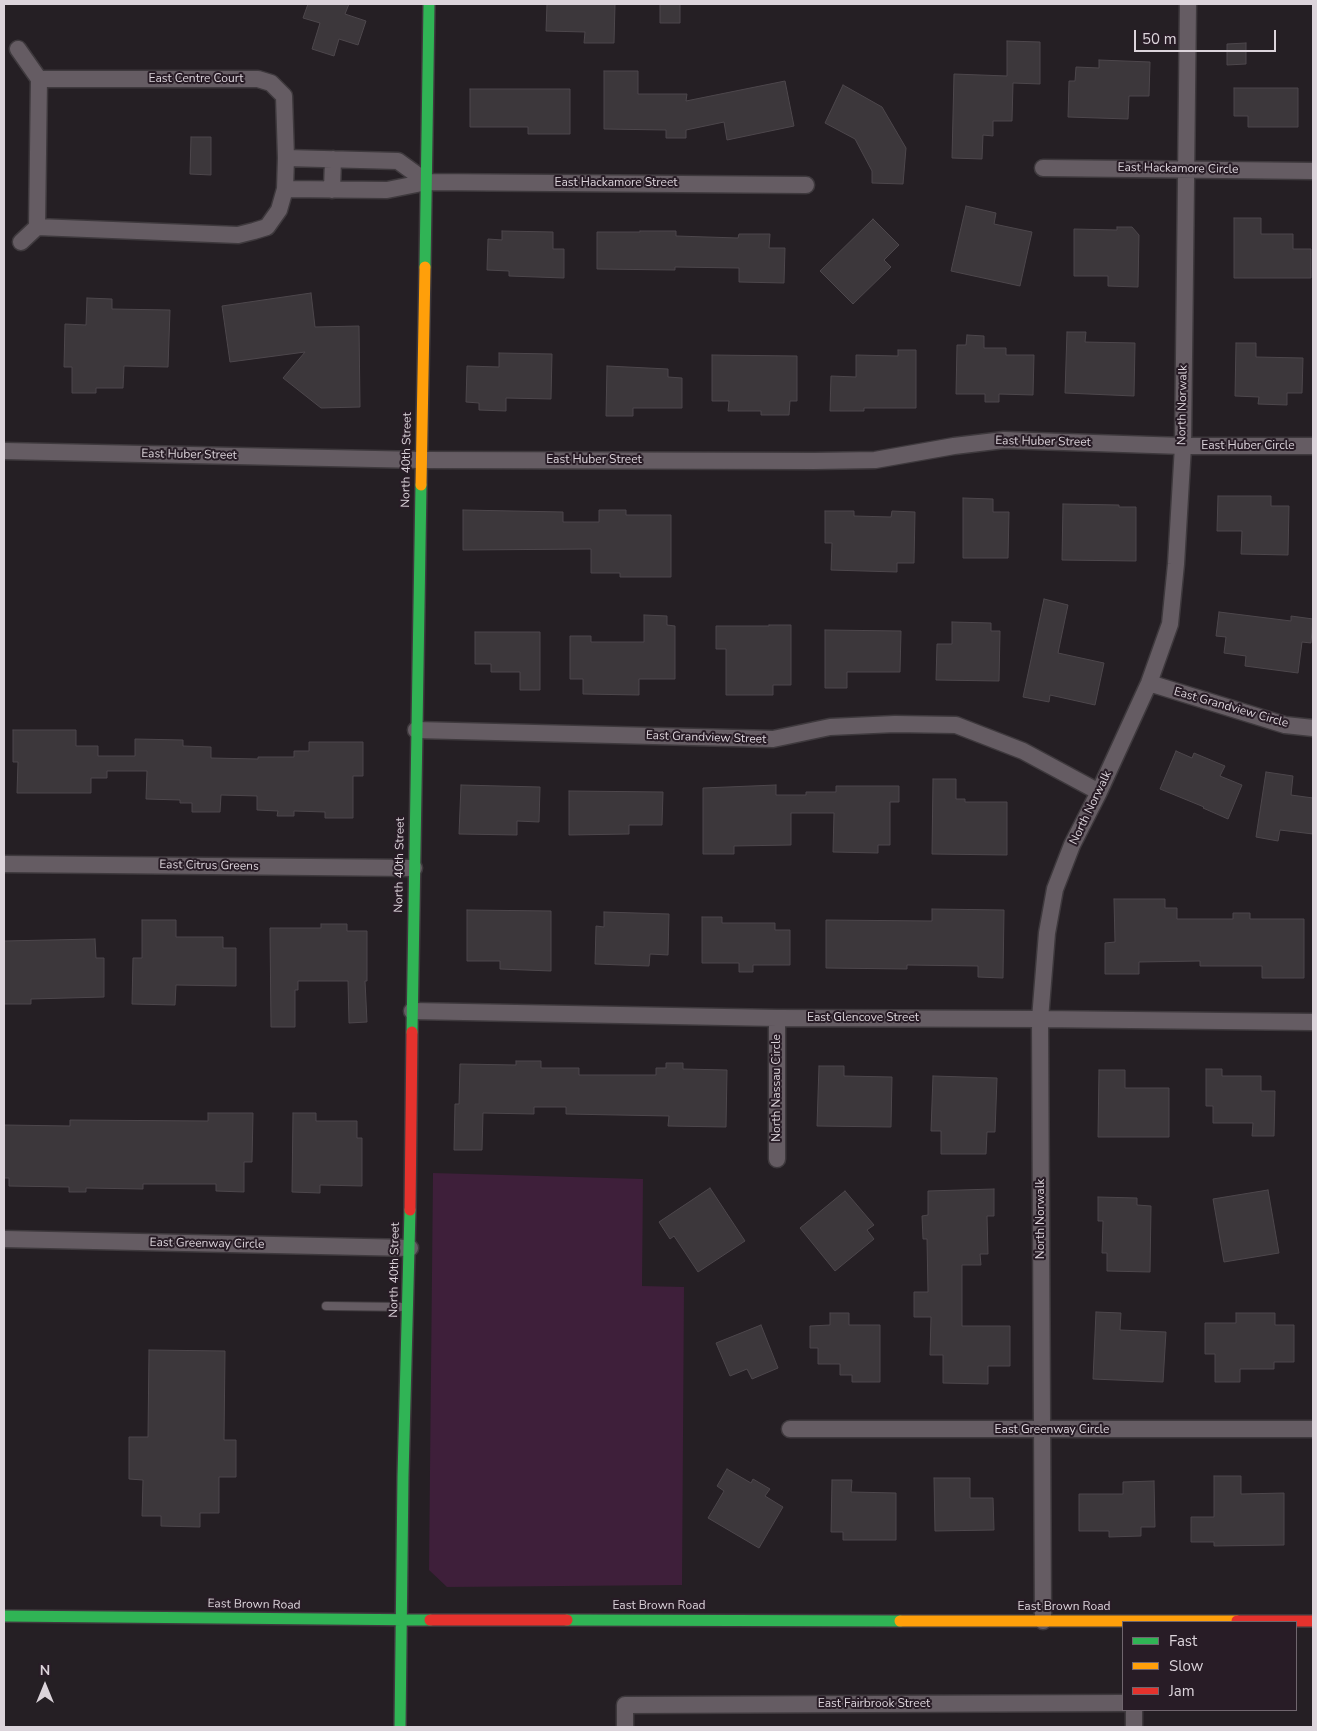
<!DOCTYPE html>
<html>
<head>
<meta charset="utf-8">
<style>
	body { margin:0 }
	#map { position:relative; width:1317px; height:1731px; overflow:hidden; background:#251f24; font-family:"Nunito Sans",sans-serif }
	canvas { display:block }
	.frame { position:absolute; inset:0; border:5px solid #dcd4db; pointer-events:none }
	.legend { position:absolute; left:1122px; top:1621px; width:175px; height:90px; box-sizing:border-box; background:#281c26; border:1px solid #70666e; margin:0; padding:6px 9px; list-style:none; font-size:15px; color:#dcd4db }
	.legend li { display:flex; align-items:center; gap:10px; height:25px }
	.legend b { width:25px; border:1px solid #70666e }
	.north { position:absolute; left:20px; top:1661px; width:50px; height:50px; -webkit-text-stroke:4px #281c26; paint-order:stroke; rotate:0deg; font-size:14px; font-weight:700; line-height:20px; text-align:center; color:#dcd4db }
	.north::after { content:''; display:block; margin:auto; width:18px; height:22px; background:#dcd4db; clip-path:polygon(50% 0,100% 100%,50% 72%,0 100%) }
	.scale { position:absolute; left:1134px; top:30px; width:142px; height:22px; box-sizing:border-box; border:2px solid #dcd4db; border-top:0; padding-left:6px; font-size:15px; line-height:18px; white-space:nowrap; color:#dcd4db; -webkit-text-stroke:4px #281c26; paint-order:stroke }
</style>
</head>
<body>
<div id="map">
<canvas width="1317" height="1731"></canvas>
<div class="frame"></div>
<ul class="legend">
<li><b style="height:6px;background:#30b455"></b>Fast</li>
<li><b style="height:6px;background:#ff9f0a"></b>Slow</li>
<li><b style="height:6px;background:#e5322d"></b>Jam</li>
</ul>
<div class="north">N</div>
<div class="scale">50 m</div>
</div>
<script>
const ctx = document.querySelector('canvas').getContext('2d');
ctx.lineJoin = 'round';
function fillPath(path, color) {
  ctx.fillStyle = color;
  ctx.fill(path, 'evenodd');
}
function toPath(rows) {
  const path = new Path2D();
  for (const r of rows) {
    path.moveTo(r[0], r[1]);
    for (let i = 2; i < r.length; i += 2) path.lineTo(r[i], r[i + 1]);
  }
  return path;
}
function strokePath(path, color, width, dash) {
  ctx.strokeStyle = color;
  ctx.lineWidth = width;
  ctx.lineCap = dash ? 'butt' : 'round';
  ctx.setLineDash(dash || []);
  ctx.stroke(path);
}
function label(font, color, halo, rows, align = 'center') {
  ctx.font = font + ' "Nunito Sans",sans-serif';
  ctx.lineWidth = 4;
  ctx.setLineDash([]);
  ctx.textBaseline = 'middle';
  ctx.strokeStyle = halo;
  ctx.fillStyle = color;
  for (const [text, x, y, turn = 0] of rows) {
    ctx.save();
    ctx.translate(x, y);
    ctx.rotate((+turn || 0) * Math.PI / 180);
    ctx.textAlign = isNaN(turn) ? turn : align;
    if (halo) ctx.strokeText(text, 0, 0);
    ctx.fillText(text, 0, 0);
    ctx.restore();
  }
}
fillPath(toPath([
	[433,1173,643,1179,642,1286,684,1287,682,1585,447,1587,429,1570]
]), '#3e1f3a');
const building = toPath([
	[308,4,349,4,345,14,366,21,358,45,339,39,334,56,312,49,320,23,303,18,308,4],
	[547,4,615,4,614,43,584,43,585,32,546,31,547,4],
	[660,4,680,4,680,23,660,23,660,4],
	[1007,41,1040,42,1040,84,1013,83,1012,121,993,121,993,136,983,135,982,159,952,158,954,74,1007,76,1007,41],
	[1246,43,1246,64,1227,65,1227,44,1246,43],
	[1099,60,1150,62,1149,96,1129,96,1128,119,1068,117,1069,81,1075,81,1076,67,1099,68,1099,60],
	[604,71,638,71,638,94,687,94,686,101,785,81,794,126,727,140,724,122,686,130,686,138,666,138,666,130,604,129,604,71],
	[843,85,882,107,906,148,903,184,872,183,872,171,855,139,825,123,843,85],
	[1234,88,1298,88,1298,127,1248,127,1248,116,1234,116,1234,88],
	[470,89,570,89,570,134,528,134,528,127,470,127,470,89],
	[191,137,211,137,211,175,190,174,191,137],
	[966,206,996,213,994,224,1032,232,1020,286,951,271,966,206],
	[1234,218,1261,218,1261,234,1293,234,1293,249,1311,249,1311,278,1234,278,1234,218],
	[873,219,899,245,884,260,891,267,853,304,820,271,873,219],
	[1117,227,1132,227,1139,235,1138,287,1108,286,1108,276,1074,276,1074,229,1117,230,1117,227],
	[502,231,553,232,553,249,564,249,564,278,509,276,509,271,487,270,488,239,502,240,502,231],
	[640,231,676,231,676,236,738,238,739,234,770,234,769,248,785,248,784,283,739,282,739,268,675,267,675,270,597,269,597,232,640,232,640,231],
	[311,293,315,327,359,326,360,407,321,408,283,378,305,352,230,362,222,306,311,293],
	[87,298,112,299,112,309,170,310,168,367,124,366,123,388,96,388,96,393,72,393,72,367,64,367,65,324,86,325,87,298],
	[1067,332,1086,332,1085,342,1135,343,1134,396,1065,393,1067,332],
	[967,335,984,336,984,348,1006,348,1006,355,1034,355,1033,395,999,394,999,402,985,402,985,394,956,394,957,345,966,345,967,335],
	[1236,343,1256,343,1256,357,1303,358,1302,393,1287,393,1287,405,1258,404,1259,397,1235,396,1236,343],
	[898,350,916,350,916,408,864,408,864,411,830,411,831,376,856,377,856,355,898,356,898,350],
	[499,353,552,354,551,399,506,398,506,411,479,410,479,403,466,402,467,366,499,367,499,353],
	[712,355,797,356,797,401,790,401,789,415,761,415,761,411,728,411,729,401,712,401,712,355],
	[607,366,668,369,668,377,682,378,682,408,633,408,633,416,606,416,607,366],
	[1218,496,1271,496,1271,506,1289,506,1288,555,1241,554,1242,531,1217,531,1218,496],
	[963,498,993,499,993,512,1009,512,1008,558,963,558,963,498],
	[1063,504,1119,505,1119,507,1136,507,1136,561,1062,560,1063,504],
	[463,510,563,512,563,522,599,522,599,510,626,510,626,515,671,515,671,577,620,577,620,573,591,573,591,549,463,550,463,510],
	[825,511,854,511,854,516,891,517,892,511,915,512,914,563,897,563,897,572,831,570,832,543,825,543,825,511],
	[1044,599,1068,605,1058,653,1104,663,1095,705,1050,695,1049,702,1023,697,1044,599],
	[1219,612,1291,621,1291,616,1313,619,1311,643,1302,642,1298,673,1245,666,1246,656,1224,653,1226,637,1216,636,1219,612],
	[644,615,667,616,667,625,675,626,675,679,639,679,639,695,583,694,583,679,570,679,570,636,591,636,591,642,644,642,644,615],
	[952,622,991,623,991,631,1000,631,999,681,936,680,937,644,952,644,952,622],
	[769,625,791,625,791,685,773,685,773,695,726,695,726,649,716,649,716,626,769,626,769,625],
	[825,630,901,631,900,672,847,672,847,688,825,688,825,630],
	[475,632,540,632,540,690,520,690,520,672,491,672,491,664,475,664,475,632],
	[13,730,76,730,76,746,98,746,98,756,135,756,135,739,183,740,183,746,211,747,211,758,258,759,258,757,294,757,294,751,309,751,309,742,363,742,363,776,353,776,353,818,325,818,325,812,294,811,294,816,277,816,278,811,257,810,257,796,221,795,220,812,192,812,192,803,180,803,180,800,146,799,147,771,107,771,107,778,91,778,91,793,17,793,18,762,13,762,13,730],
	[1176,751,1192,758,1194,753,1225,766,1220,776,1242,785,1228,819,1203,808,1204,807,1160,789,1176,751],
	[1266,772,1293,776,1291,795,1313,798,1313,834,1280,830,1278,841,1256,837,1266,772],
	[933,779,956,779,956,799,965,799,965,802,1007,802,1007,855,932,854,933,779],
	[461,785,540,787,539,822,517,821,517,835,459,834,461,785],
	[776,785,776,795,806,795,806,792,836,792,836,786,899,786,899,802,890,802,890,845,878,845,878,853,833,852,834,813,791,813,791,845,734,846,734,854,703,854,703,788,776,785],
	[569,791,663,792,662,825,629,825,629,834,569,835,569,791],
	[1114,899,1165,899,1165,908,1177,908,1177,919,1233,919,1233,913,1250,913,1250,919,1304,919,1304,978,1262,978,1262,966,1200,966,1200,961,1139,962,1139,974,1105,974,1105,943,1115,942,1114,899],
	[932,909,1004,910,1003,978,978,977,978,966,907,965,907,969,826,968,826,920,932,921,932,909],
	[467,910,551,911,551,971,500,969,500,961,467,961,467,910],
	[604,912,669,914,668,955,650,954,649,966,595,964,596,926,604,927,604,912],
	[702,917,722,917,722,923,775,923,775,930,790,930,790,965,753,965,753,972,739,972,739,963,702,963,702,917],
	[142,920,176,920,176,937,223,937,223,948,236,948,236,986,176,985,175,1005,132,1004,133,958,142,958,142,920],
	[321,924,347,924,347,931,367,931,367,981,365,981,367,1022,349,1023,348,981,298,981,298,990,295,990,295,1027,271,1027,270,928,321,928,321,924],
	[95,939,96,958,104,958,104,997,31,999,31,1004,4,1004,4,941,95,939],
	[516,1061,541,1061,541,1068,579,1068,579,1075,656,1075,656,1068,666,1068,666,1063,683,1063,683,1069,727,1070,726,1127,668,1126,669,1116,566,1114,566,1107,534,1107,534,1114,483,1113,482,1150,454,1150,455,1104,459,1104,460,1064,516,1065,516,1061],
	[819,1066,844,1066,844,1076,892,1077,891,1127,817,1126,819,1066],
	[1206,1069,1222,1069,1222,1076,1261,1076,1261,1091,1275,1091,1274,1136,1252,1136,1253,1123,1213,1123,1213,1106,1206,1106,1206,1069],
	[1099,1070,1125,1070,1125,1088,1169,1088,1169,1137,1098,1137,1099,1070],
	[933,1076,997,1078,995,1132,987,1132,986,1154,941,1154,941,1131,931,1131,933,1076],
	[208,1113,253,1113,252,1162,244,1162,244,1192,216,1191,216,1184,143,1184,143,1189,86,1188,86,1192,69,1192,69,1187,9,1186,9,1178,4,1178,4,1125,70,1126,70,1120,208,1121,208,1113],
	[293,1113,316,1113,316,1121,357,1121,357,1138,362,1138,362,1186,320,1185,320,1193,292,1192,293,1113],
	[710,1188,745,1241,698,1272,674,1236,670,1239,659,1222,710,1188],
	[994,1189,994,1216,987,1216,988,1254,980,1254,981,1265,962,1265,962,1326,1010,1326,1010,1366,988,1366,988,1384,943,1383,943,1355,930,1355,931,1317,914,1317,914,1292,928,1292,927,1239,923,1239,922,1216,928,1215,928,1191,994,1189],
	[1268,1190,1279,1253,1224,1262,1213,1199,1268,1190],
	[845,1191,874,1225,867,1230,874,1239,835,1271,800,1228,845,1191],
	[1098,1197,1137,1198,1137,1205,1151,1206,1150,1272,1107,1271,1107,1253,1102,1253,1103,1221,1098,1221,1098,1197],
	[1096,1312,1121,1313,1120,1330,1166,1332,1163,1382,1093,1379,1096,1312],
	[830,1313,849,1313,849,1325,880,1325,880,1382,852,1382,852,1375,840,1375,840,1364,818,1364,818,1348,810,1348,810,1326,830,1325,830,1313],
	[1236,1313,1275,1313,1275,1325,1294,1325,1294,1362,1274,1362,1274,1369,1240,1369,1240,1382,1215,1382,1215,1354,1205,1354,1205,1323,1236,1323,1236,1313],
	[761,1325,778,1368,752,1379,747,1369,730,1376,716,1343,761,1325],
	[149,1350,225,1351,224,1440,236,1440,236,1477,219,1477,219,1513,200,1513,200,1527,161,1526,161,1516,142,1516,143,1480,129,1479,129,1437,148,1437,149,1350],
	[727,1469,751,1483,753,1479,770,1489,765,1496,783,1507,759,1548,708,1518,724,1491,717,1486,727,1469],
	[1214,1476,1241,1476,1241,1494,1284,1493,1284,1545,1214,1546,1214,1542,1191,1542,1191,1517,1214,1517,1214,1476],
	[934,1478,970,1478,970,1498,993,1498,994,1530,935,1531,934,1478],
	[832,1480,852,1480,851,1492,896,1493,896,1540,843,1540,843,1532,831,1532,832,1480],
	[1154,1481,1155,1527,1141,1527,1141,1536,1109,1537,1109,1531,1079,1531,1079,1494,1123,1494,1123,1482,1154,1481]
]);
fillPath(building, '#3c373b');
strokePath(building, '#4d474c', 1);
const lane = toPath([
	[326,1306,407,1307]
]);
const street = toPath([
	[18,49,39,79,258,79,271,83,284,96,286,158,285,189,279,210,267,227,254,231,238,235,37,227,21,242],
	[286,158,398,161,427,182],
	[1043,168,1313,171],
	[285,189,387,190,427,182,806,185],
	[332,190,333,159],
	[37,227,39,79],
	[4,451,421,460,814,461,875,460,954,446,1004,440,1183,446,1313,446],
	[1149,683,1285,725,1313,728],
	[416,730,773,739,830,727,895,724,956,725,1023,751,1099,792],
	[4,864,414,868],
	[412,1011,777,1018,1040,1019,1313,1022],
	[777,1159,777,1018],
	[4,1239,410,1248],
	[790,1429,1313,1429],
	[1043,1621,1040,1019,1047,933,1055,889,1072,845,1099,792,1149,683,1170,624,1176,564,1183,446,1188,4],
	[1134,1710,1134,1727],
	[625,1727,625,1705,1123,1703]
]);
const fast = toPath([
	[425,267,429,4],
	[412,1032,421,485],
	[4,1616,430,1620],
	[567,1620,900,1621],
	[400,1727,403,1476,410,1210]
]);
const slow = toPath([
	[421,485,425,267],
	[900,1621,1237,1621]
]);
const jam = toPath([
	[410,1210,412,1032],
	[430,1620,567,1620],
	[1237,1621,1313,1621]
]);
strokePath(lane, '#3e393d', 10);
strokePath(street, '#3e393d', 19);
strokePath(fast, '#3e393d', 14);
strokePath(slow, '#3e393d', 14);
strokePath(jam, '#3e393d', 14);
strokePath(lane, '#655c63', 8);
strokePath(street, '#655c63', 16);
strokePath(fast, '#30b455', 11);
strokePath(slow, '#ff9f0a', 11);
strokePath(jam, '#e5322d', 11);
label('12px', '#dcd4db', '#281c26', [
	["East Centre Court",196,79],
	["East Hackamore Circle",1178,169,1],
	["East Hackamore Street",616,183],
	["North Norwalk",1183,405,-89],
	["East Huber Street",1043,442,1],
	["East Huber Circle",1248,446],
	["East Huber Street",189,455,1],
	["North 40th Street",407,460,-89],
	["East Huber Street",594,460],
	["East Grandview Circle",1231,708,16],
	["East Grandview Street",706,738,2],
	["North Norwalk",1091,808,-64],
	["North 40th Street",400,865,-89],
	["East Citrus Greens",209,866,1],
	["East Glencove Street",863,1018],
	["North Nassau Circle",777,1088,-90],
	["North Norwalk",1041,1219,-90],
	["East Greenway Circle",207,1244,1],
	["North 40th Street",395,1270,-89],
	["East Greenway Circle",1052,1430],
	["East Brown Road",254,1605,1],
	["East Brown Road",659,1606],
	["East Brown Road",1064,1607],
	["East Fairbrook Street",874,1704]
]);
</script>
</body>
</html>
